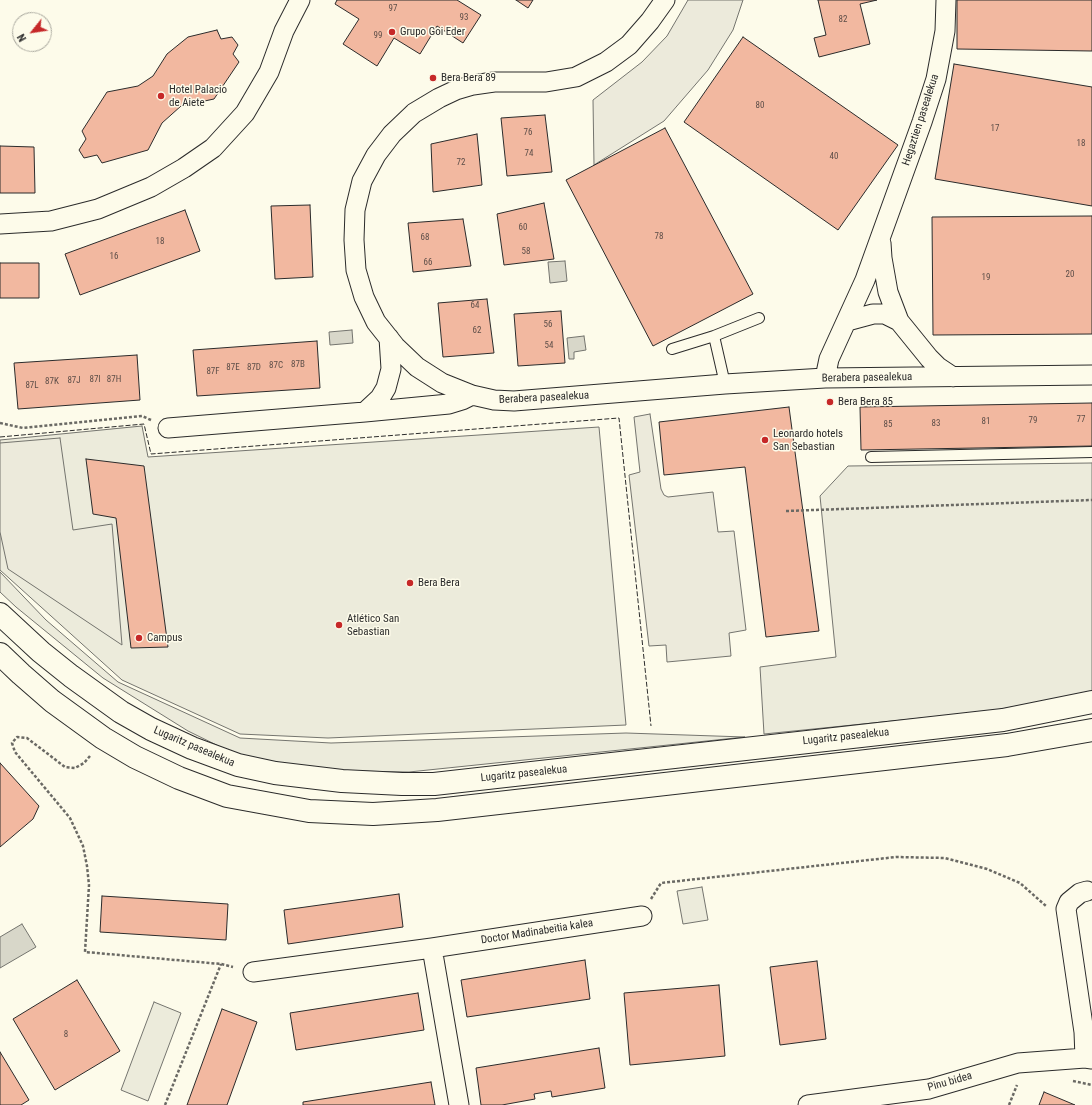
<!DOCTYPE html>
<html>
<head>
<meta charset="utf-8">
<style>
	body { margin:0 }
	#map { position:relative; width:1092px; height:1105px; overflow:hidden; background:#fdfbea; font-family:"Roboto Condensed",sans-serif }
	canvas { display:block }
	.north { position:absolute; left:12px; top:12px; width:40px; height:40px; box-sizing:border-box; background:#fdfbea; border:1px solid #a9a89e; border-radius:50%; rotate:240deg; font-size:11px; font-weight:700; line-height:16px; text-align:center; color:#2b2b2b }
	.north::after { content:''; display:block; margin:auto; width:14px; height:18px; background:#c62828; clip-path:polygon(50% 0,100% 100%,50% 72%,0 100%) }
</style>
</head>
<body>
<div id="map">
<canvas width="1092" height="1105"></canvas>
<div class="north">N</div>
</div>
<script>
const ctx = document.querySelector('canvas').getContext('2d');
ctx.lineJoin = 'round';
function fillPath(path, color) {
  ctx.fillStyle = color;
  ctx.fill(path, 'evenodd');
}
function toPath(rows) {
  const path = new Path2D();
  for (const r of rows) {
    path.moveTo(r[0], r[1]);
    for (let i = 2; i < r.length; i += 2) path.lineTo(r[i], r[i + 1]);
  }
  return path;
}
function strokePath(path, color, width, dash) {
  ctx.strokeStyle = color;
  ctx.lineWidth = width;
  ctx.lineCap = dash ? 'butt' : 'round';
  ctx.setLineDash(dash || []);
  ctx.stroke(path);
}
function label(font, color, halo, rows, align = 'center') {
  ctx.font = font + ' "Roboto Condensed",sans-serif';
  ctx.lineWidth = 3;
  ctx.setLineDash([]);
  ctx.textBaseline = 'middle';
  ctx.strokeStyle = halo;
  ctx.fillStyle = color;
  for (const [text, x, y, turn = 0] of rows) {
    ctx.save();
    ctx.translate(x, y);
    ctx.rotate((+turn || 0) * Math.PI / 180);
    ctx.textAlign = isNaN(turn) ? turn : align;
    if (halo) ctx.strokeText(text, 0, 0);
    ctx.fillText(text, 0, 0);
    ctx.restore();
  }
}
const green = toPath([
	[142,426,148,457,599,427,626,725,328,738,240,734,122,680,0,570,0,440,142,426],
	[1092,463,1092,692,991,711,764,734,760,667,836,657,820,496,848,466,1092,463],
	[0,572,46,620,118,682,240,738,331,743,626,733,745,737,409,772,353,771,295,766,239,756,188,731,103,678,16,607,0,592,0,572],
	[702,887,708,920,683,924,677,891,702,887],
	[154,1002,181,1013,148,1101,121,1090,154,1002]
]);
fillPath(green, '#ecebdb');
strokePath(green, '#74746e', 1);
const parking = toPath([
	[688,0,743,0,733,30,708,70,664,121,594,165,593,100,642,62,667,36,688,0],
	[650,414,661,489,664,495,668,497,713,492,718,532,734,531,746,630,729,633,731,656,667,662,666,645,649,646,629,475,640,472,634,417,650,414],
	[60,438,73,530,112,524,122,645,8,569,0,532,0,443,60,438]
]);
fillPath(parking, '#eceadb');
strokePath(parking, '#74746e', 1);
const water = toPath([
	[565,261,567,281,550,283,548,262,565,261],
	[352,330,353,343,330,345,329,332,352,330],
	[584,336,586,350,574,352,574,359,569,359,567,338,584,336],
	[22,924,36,947,0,968,0,937,22,924]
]);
fillPath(water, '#d8d7c9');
strokePath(water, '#74746e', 1);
const building = toPath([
	[337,0,457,0,481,15,463,43,437,26,420,54,394,38,377,66,343,44,359,19,335,4,337,0],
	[516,0,533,0,528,8,516,0],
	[818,0,877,0,860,4,870,44,819,57,814,38,826,35,818,0],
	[957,0,1092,0,1092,51,957,49,957,0],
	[217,30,221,39,232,37,238,45,233,54,239,62,214,99,181,106,162,123,148,150,102,163,97,155,84,158,79,150,86,139,82,131,107,92,138,86,153,76,167,54,188,37,217,30],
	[743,37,898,145,838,230,684,122,743,37],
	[954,64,1092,87,1092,206,935,179,954,64],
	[545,115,552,172,507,176,501,118,545,115],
	[665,128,753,294,653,346,566,180,665,128],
	[477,134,482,185,433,192,431,144,477,134],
	[0,146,34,147,35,193,0,193,0,146],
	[544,203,554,259,504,265,497,214,544,203],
	[310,205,313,277,275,279,271,206,310,205],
	[185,210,200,251,80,295,65,254,185,210],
	[1092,216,1092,334,933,335,932,217,1092,216],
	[463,219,471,266,413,272,408,223,463,219],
	[0,263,39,263,39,298,0,298,0,263],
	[487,299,494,353,443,357,438,303,487,299],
	[561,311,565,363,518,366,514,314,561,311],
	[317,341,320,388,197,396,193,350,317,341],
	[137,355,140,400,18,409,14,363,137,355],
	[1092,403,1092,446,861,450,860,407,1092,403],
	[789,407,819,631,766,637,745,467,664,475,659,422,789,407],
	[86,459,144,466,168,647,131,648,116,518,93,514,86,459],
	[0,763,39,806,33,819,0,847,0,763],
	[399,894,403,927,288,944,284,910,399,894],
	[102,896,228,904,226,940,100,932,102,896],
	[585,960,590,999,467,1017,461,980,585,960],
	[817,961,826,1039,780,1045,770,967,817,961],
	[77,980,120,1051,55,1090,13,1019,77,980],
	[719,985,725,1056,630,1065,624,993,719,985],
	[418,993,424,1030,296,1050,290,1013,418,993],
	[222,1009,257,1022,227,1105,187,1105,222,1009],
	[599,1048,605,1088,552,1097,551,1091,534,1094,535,1099,502,1105,481,1105,476,1068,599,1048],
	[0,1052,29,1100,21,1105,0,1105,0,1052],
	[431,1082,435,1105,303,1105,303,1102,431,1082],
	[1044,1092,1075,1105,1039,1105,1044,1092]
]);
fillPath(building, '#f2b8a0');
strokePath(building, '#2b2b2b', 1);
const lane = toPath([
	[714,336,725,384],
	[672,349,714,336,759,318],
	[871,457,1092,452]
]);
const street = toPath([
	[665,0,650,21,629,45,606,62,576,77,546,82,494,82,473,85,456,90,439,98,414,113,392,134,376,155,362,181,355,210,354,240,356,270,364,297,376,322,395,346,417,367,442,383,472,395,494,400,514,401,725,384,825,378,1092,375],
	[0,224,51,221,98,209,151,187,184,168,213,148,245,113,269,72,284,31,300,0],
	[881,243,882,258,888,292,899,321,929,358,938,367,953,377],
	[847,321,873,314,885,314,899,321],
	[825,378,829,359,865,280,922,122,936,79,945,31,946,0],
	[365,412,380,398,386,388,391,369,389,338],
	[168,428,365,412,449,404,462,400,472,395],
	[432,948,459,1105],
	[253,972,432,948,642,916],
	[1085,1058,1084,1032,1066,909,1069,902,1080,893,1087,891],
	[808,1105,929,1089,1018,1063,1085,1058,1092,1059]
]);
const secondary = toPath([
	[0,614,41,652,71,676,121,712,151,729,192,748,238,765,275,773,342,781,402,784,434,784,1003,720,1092,702],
	[0,654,21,674,52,701,103,738,135,757,179,778,227,796,309,811,373,814,437,810,1007,745,1092,730]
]);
strokePath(lane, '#2b2b2b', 12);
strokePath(street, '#2b2b2b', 21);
strokePath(secondary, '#2b2b2b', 24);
strokePath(toPath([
	[0,423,23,428,142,416,151,420],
	[786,511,1092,500],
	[90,756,84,763,75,768,65,767,27,738,17,737,12,743,15,752,70,818,83,846,87,866,89,885,85,952,221,964,233,967],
	[651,899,661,883,896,857,945,858,987,869,1020,883,1046,906],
	[1073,1081,1092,1085],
	[165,1105,221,964],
	[1009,1105,1017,1085]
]), '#6a6964', 2.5, [3, 2]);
strokePath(lane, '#fdfbea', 10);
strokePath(street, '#fdfbea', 19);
strokePath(secondary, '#fdfbea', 22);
strokePath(toPath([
	[0,437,144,424,151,454,619,418,651,726]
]), '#2b2b2b', 1, [5, 2]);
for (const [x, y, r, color] of [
	[392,32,4,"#c62828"],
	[433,78,4,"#c62828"],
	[161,96,4,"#c62828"],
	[830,402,4,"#c62828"],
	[765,440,4,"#c62828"],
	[410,583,4,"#c62828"],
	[339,625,4,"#c62828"],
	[139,638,4,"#c62828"]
]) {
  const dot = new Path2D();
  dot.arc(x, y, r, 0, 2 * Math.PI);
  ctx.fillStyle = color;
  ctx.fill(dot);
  strokePath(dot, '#fdfbea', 1.5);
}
label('9px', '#5d4e48', null, [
	["97",393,9],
	["93",464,18],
	["82",843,20],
	["99",378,36],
	["80",760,106],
	["17",995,129],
	["76",528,133],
	["18",1081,144],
	["74",529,154],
	["40",834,157],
	["72",461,163],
	["60",523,228],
	["78",659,237],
	["68",425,238],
	["18",160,242],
	["58",526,252],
	["16",114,257],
	["66",428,263],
	["20",1070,275],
	["19",986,278],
	["64",475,306],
	["56",548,325],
	["62",477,331],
	["54",549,346],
	["87B",298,365],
	["87C",276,366],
	["87E",233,368],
	["87D",254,368],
	["87F",213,372],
	["87I",95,380],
	["87H",114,380],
	["87J",74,381],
	["87K",52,382],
	["87L",32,386],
	["77",1081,420],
	["79",1033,421],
	["81",986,422],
	["83",936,424],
	["85",888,425],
	["8",66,1035]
]);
label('11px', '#2b2b2b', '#fdfbea', [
	["Grupo Goi Eder",400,32],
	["Bera Bera 89",441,78],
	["Hotel Palacio",169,90],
	["de Aiete",169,103],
	["Bera Bera 85",838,402],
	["Leonardo hotels",773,434],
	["San Sebastian",773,447],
	["Bera Bera",418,583],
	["Atlético San",347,619],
	["Sebastian",347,632],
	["Campus",147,638]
], 'left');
label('11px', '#2b2b2b', '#fdfbea', [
	["Hegaztien pasealekua",921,120,-72],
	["Berabera pasealekua",867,378,-1],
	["Berabera pasealekua",544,398,-3],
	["Lugaritz pasealekua",846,737,-6],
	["Lugaritz pasealekua",194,747,23],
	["Lugaritz pasealekua",524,774,-6],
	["Doctor Madinabeitia kalea",537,932,-9],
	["Pinu bidea",950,1082,-16]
]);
</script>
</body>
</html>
